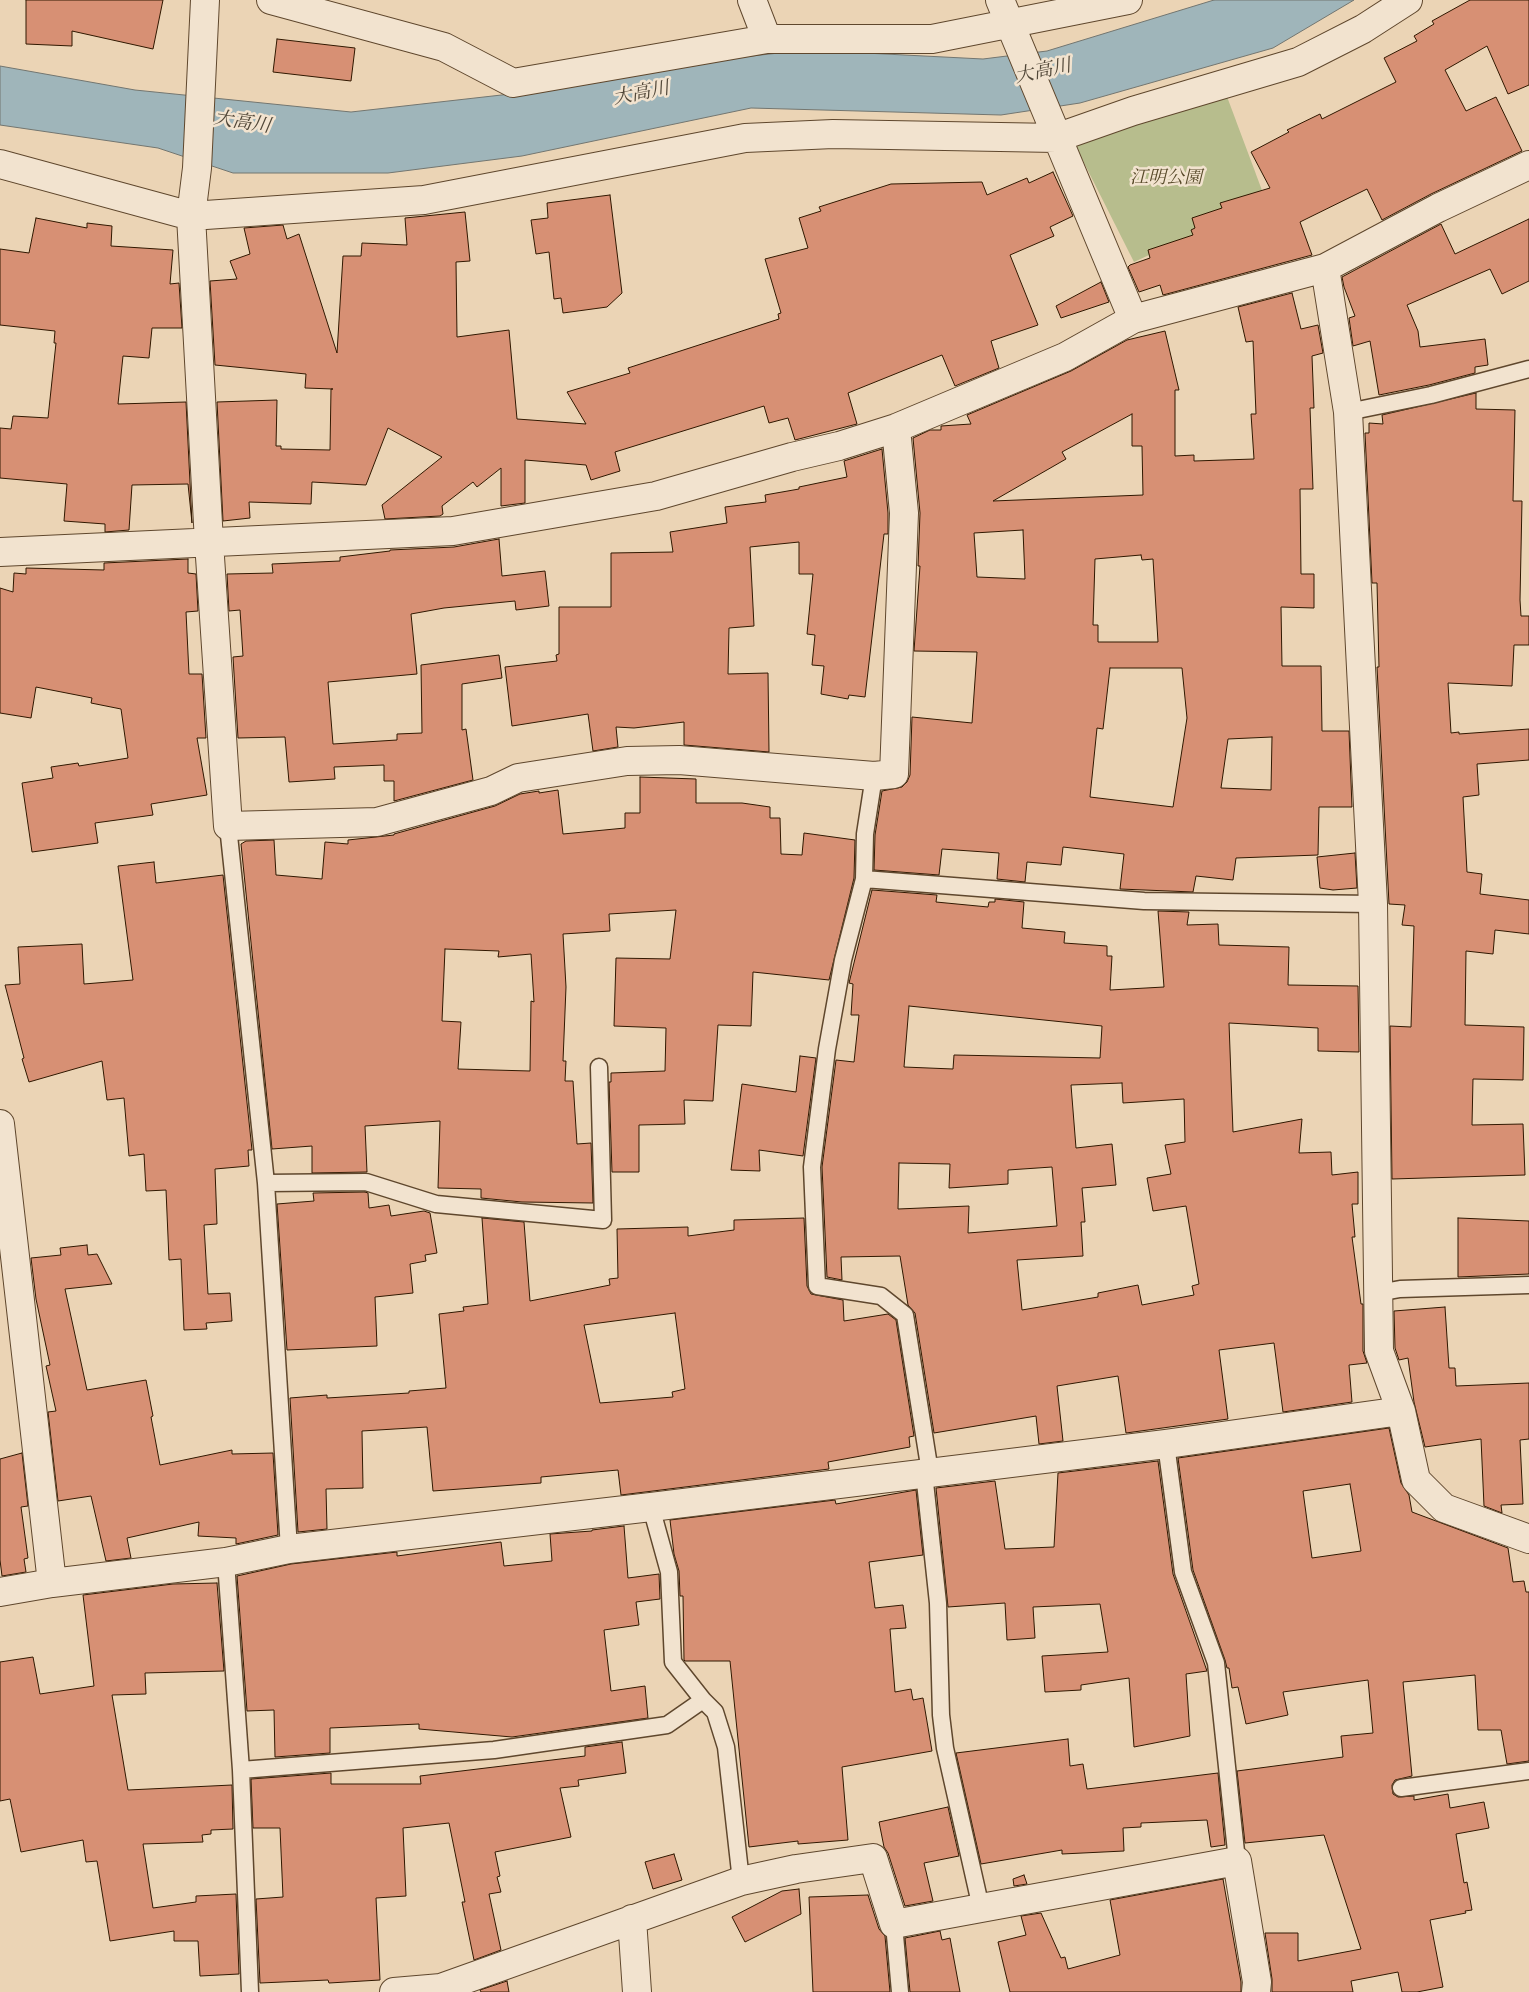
<!DOCTYPE html>
<html>
<head>
<meta charset="utf-8">
<style>
	body { margin:0 }
	canvas { display:block; background:#ebd4b5 }
</style>
</head>
<body>
<canvas width="1529" height="1992"></canvas>
<script>
const ctx = document.querySelector('canvas').getContext('2d');
ctx.lineJoin = 'round';
function fillPath(path, color) {
  ctx.fillStyle = color;
  ctx.fill(path, 'evenodd');
}
function toPath(rows) {
  const path = new Path2D();
  for (const r of rows) {
    path.moveTo(r[0], r[1]);
    for (let i = 2; i < r.length; i += 2) path.lineTo(r[i], r[i + 1]);
  }
  return path;
}
function strokePath(path, color, width, dash) {
  ctx.strokeStyle = color;
  ctx.lineWidth = width;
  ctx.lineCap = dash ? 'butt' : 'round';
  ctx.setLineDash(dash || []);
  ctx.stroke(path);
}
function label(font, color, halo, rows, align = 'center') {
  ctx.font = font + ' Alegreya,"Noto Serif JP",serif';
  ctx.lineWidth = 5;
  ctx.setLineDash([]);
  ctx.textBaseline = 'middle';
  ctx.strokeStyle = halo;
  ctx.fillStyle = color;
  for (const [text, x, y, turn = 0] of rows) {
    ctx.save();
    ctx.translate(x, y);
    ctx.rotate((+turn || 0) * Math.PI / 180);
    ctx.textAlign = isNaN(turn) ? turn : align;
    if (halo) ctx.strokeText(text, 0, 0);
    ctx.fillText(text, 0, 0);
    ctx.restore();
  }
}
fillPath(toPath([
	[1226,94,1266,201,1134,262,1074,143]
]), '#b7bd8d');
const water = toPath([
	[1214,0,1354,0,1273,48,1080,103,1001,115,751,108,522,156,388,173,233,173,158,148,0,125,0,66,135,90,351,112,528,92,679,64,806,50,983,59,1047,51,1214,0]
]);
fillPath(water, '#9fb5ba');
strokePath(water, '#737670', 1);
const building = toPath([
	[26,0,163,0,153,49,72,31,72,46,26,44,26,0],
	[1470,0,1529,0,1529,85,1508,94,1487,46,1445,70,1466,111,1496,97,1522,151,1431,194,1382,220,1367,189,1300,222,1312,255,1163,295,1160,285,1139,292,1128,267,1130,265,1150,258,1148,250,1193,235,1191,230,1195,228,1192,218,1222,208,1220,203,1270,188,1251,152,1289,132,1287,130,1320,114,1322,119,1396,82,1384,58,1417,41,1414,36,1434,24,1432,21,1470,0],
	[277,39,355,48,351,81,273,72,277,39],
	[1053,172,1073,216,1050,227,1054,236,1010,255,1038,325,991,341,999,368,955,386,942,355,848,393,857,424,795,440,788,418,769,423,764,406,615,452,620,471,591,480,586,465,525,460,525,503,501,506,501,468,477,487,473,482,442,506,443,514,440,516,385,519,382,505,442,457,388,428,366,485,312,482,311,504,249,502,250,518,223,521,217,402,277,400,276,446,281,446,281,449,330,450,331,389,333,389,305,388,306,374,215,365,210,281,237,279,230,261,250,254,244,228,283,225,287,239,299,234,337,353,343,256,361,256,362,243,407,245,405,218,465,212,470,261,456,262,457,337,509,330,517,419,586,424,567,392,630,373,628,368,779,319,778,314,781,313,765,259,808,248,799,218,821,211,819,207,891,184,982,182,987,195,1027,178,1029,183,1053,172],
	[610,195,622,293,607,307,563,313,561,298,554,299,549,252,536,254,531,220,548,218,547,203,610,195],
	[36,218,87,228,87,223,112,226,111,246,173,250,170,284,179,283,182,328,152,328,149,358,123,356,118,404,186,402,192,523,188,484,132,485,129,530,105,532,105,524,64,521,67,484,0,478,0,428,11,429,13,416,48,418,56,343,54,343,55,331,0,325,0,249,29,253,36,218],
	[1529,219,1529,281,1502,294,1490,269,1407,305,1418,331,1420,347,1485,339,1488,365,1475,367,1475,373,1429,385,1379,395,1370,341,1353,346,1349,318,1355,316,1344,287,1342,277,1441,224,1455,254,1529,219],
	[1101,282,1109,302,1061,318,1056,306,1101,282],
	[1292,293,1301,329,1318,325,1323,353,1312,356,1314,408,1310,408,1313,489,1300,489,1301,574,1314,574,1314,608,1281,607,1282,666,1321,666,1322,731,1349,731,1352,807,1319,807,1318,855,1236,858,1233,880,1196,876,1193,892,1120,889,1124,854,1063,847,1061,865,1027,862,1025,882,997,879,999,853,942,849,939,875,874,870,875,835,882,791,902,787,907,782,910,775,912,717,972,723,977,652,914,651,920,566,918,566,920,513,913,438,930,430,941,430,941,426,971,424,967,415,1071,371,1127,340,1165,331,1179,390,1175,390,1175,456,1194,455,1194,461,1254,459,1251,414,1256,414,1253,341,1246,342,1238,307,1292,293],
	[1132,414,1132,446,1142,446,1143,495,993,501,1066,459,1062,452,1132,414],
	[1023,530,1025,579,977,577,974,533,1023,530],
	[1141,555,1142,560,1153,559,1158,642,1098,642,1098,625,1093,625,1095,559,1141,555],
	[1110,668,1182,668,1187,718,1173,807,1090,797,1097,728,1103,729,1110,668],
	[1272,737,1271,790,1221,788,1228,739,1272,737],
	[1476,393,1476,409,1515,410,1513,501,1522,501,1520,600,1521,616,1529,616,1529,645,1514,645,1512,686,1448,683,1451,733,1459,732,1459,734,1529,729,1529,760,1477,764,1479,795,1463,797,1467,872,1482,874,1480,894,1529,900,1529,934,1495,930,1493,954,1466,951,1465,1025,1524,1027,1523,1080,1473,1079,1472,1125,1523,1124,1525,1175,1392,1179,1390,1026,1411,1027,1414,926,1402,925,1405,905,1389,904,1377,667,1379,667,1377,583,1372,583,1365,433,1369,433,1369,423,1383,424,1382,415,1476,393],
	[882,449,888,513,888,534,884,534,865,697,849,695,848,699,821,694,824,666,812,665,815,635,807,634,813,574,799,574,799,542,750,547,754,626,729,628,728,674,768,673,769,752,684,745,684,722,634,728,616,727,618,747,593,751,588,714,512,726,505,667,557,661,556,655,559,654,559,607,611,607,611,553,673,552,670,532,727,523,725,507,766,502,765,495,799,489,799,487,847,477,844,461,882,449],
	[499,539,502,576,545,571,549,606,516,610,515,601,444,608,411,614,417,674,328,682,333,744,397,740,397,734,422,733,421,665,499,655,502,678,462,684,462,730,466,729,473,780,394,801,394,781,384,781,384,765,334,767,335,779,289,782,285,737,238,738,233,657,243,656,240,610,229,611,227,574,273,573,272,564,340,561,340,557,390,551,390,550,454,547,499,539],
	[188,559,188,573,196,574,198,611,186,612,189,674,202,674,206,738,197,738,207,795,151,804,153,815,95,823,98,843,32,852,22,783,53,778,51,767,78,763,79,766,128,758,121,709,91,703,92,698,36,687,31,718,0,713,0,588,13,592,14,573,26,574,26,568,104,570,104,563,188,559],
	[640,777,696,779,696,803,742,803,770,807,770,818,780,818,781,854,802,855,804,833,855,840,854,878,829,980,753,972,751,1026,718,1025,713,1101,684,1100,685,1124,639,1125,639,1172,612,1172,609,1082,611,1082,611,1073,665,1071,666,1028,614,1026,616,958,670,959,676,910,609,914,610,931,563,934,566,987,563,1061,566,1061,565,1081,573,1081,577,1144,591,1143,593,1203,522,1202,481,1198,481,1189,438,1188,440,1121,365,1126,367,1172,312,1173,312,1146,272,1149,241,844,246,841,274,840,276,875,322,879,325,842,348,844,348,840,394,835,394,834,495,806,520,794,539,791,539,793,558,790,563,834,625,828,625,813,640,813,640,777],
	[445,949,499,951,498,957,531,954,534,1002,531,1001,530,1071,458,1069,461,1022,442,1021,445,949],
	[1355,853,1357,888,1333,890,1320,888,1317,857,1355,853],
	[154,862,156,883,223,875,252,1150,248,1150,249,1166,215,1169,217,1224,204,1225,208,1294,230,1293,232,1321,206,1323,207,1329,184,1330,181,1259,169,1260,166,1190,146,1191,144,1154,129,1156,124,1098,107,1100,102,1061,29,1082,22,1059,24,1058,5,985,20,984,18,947,82,944,84,984,133,980,118,866,154,862],
	[872,890,937,895,936,902,988,907,989,902,995,902,995,899,1024,902,1022,928,1065,932,1064,943,1107,946,1107,956,1112,956,1110,990,1164,987,1158,911,1189,912,1187,925,1218,924,1219,945,1289,947,1288,985,1358,986,1359,1052,1318,1051,1318,1028,1229,1023,1233,1132,1302,1119,1299,1153,1331,1152,1332,1175,1358,1172,1358,1204,1352,1204,1355,1237,1352,1237,1361,1304,1363,1304,1363,1351,1367,1363,1349,1365,1352,1402,1283,1412,1274,1343,1219,1350,1228,1419,1126,1433,1118,1376,1057,1386,1063,1441,1039,1444,1036,1416,934,1433,915,1313,908,1305,900,1256,841,1257,842,1280,827,1277,822,1167,836,1060,854,1062,859,1015,851,1015,853,984,849,983,872,890],
	[909,1006,1102,1026,1100,1058,954,1055,953,1069,904,1067,909,1006],
	[1122,1083,1123,1103,1184,1099,1185,1142,1165,1145,1171,1174,1147,1178,1153,1211,1186,1206,1199,1284,1192,1286,1194,1295,1142,1305,1138,1285,1098,1293,1098,1297,1022,1310,1017,1260,1083,1256,1081,1222,1085,1222,1082,1188,1116,1185,1112,1144,1076,1148,1071,1085,1122,1083],
	[899,1163,950,1164,949,1188,1008,1184,1008,1170,1052,1167,1057,1226,968,1233,969,1206,898,1209,899,1163],
	[800,1056,816,1058,803,1156,759,1150,760,1171,731,1170,742,1084,796,1092,800,1056],
	[365,1192,368,1193,369,1208,389,1205,391,1216,424,1211,430,1213,437,1253,425,1255,426,1261,410,1264,413,1293,375,1297,377,1346,287,1350,277,1204,314,1201,313,1193,365,1192],
	[482,1218,524,1222,530,1301,610,1285,609,1279,618,1278,617,1229,688,1227,688,1236,734,1230,734,1220,804,1218,807,1286,811,1294,843,1300,844,1321,888,1314,896,1320,914,1436,909,1437,910,1447,828,1462,829,1469,621,1495,618,1470,541,1477,541,1483,433,1491,427,1427,362,1431,363,1488,326,1489,327,1529,298,1532,290,1398,327,1395,327,1398,409,1393,409,1391,446,1388,439,1314,464,1311,463,1307,488,1304,482,1218],
	[675,1313,685,1389,672,1392,673,1397,600,1403,584,1325,675,1313],
	[1458,1218,1529,1221,1529,1274,1458,1277,1458,1218],
	[87,1245,88,1255,97,1254,112,1284,65,1289,87,1390,146,1380,153,1416,151,1417,160,1465,232,1450,232,1454,273,1453,278,1535,236,1544,236,1538,198,1536,199,1522,127,1538,131,1558,106,1561,91,1496,58,1501,48,1412,56,1411,46,1366,50,1365,36,1299,31,1258,61,1255,60,1248,87,1245],
	[1445,1307,1449,1368,1455,1368,1456,1386,1529,1383,1529,1439,1520,1440,1523,1504,1501,1505,1502,1513,1484,1506,1481,1439,1425,1447,1414,1402,1408,1358,1399,1360,1395,1348,1394,1311,1445,1307],
	[1389,1428,1401,1483,1409,1495,1412,1512,1508,1548,1513,1582,1524,1581,1526,1592,1529,1592,1529,1761,1507,1764,1501,1730,1478,1730,1475,1675,1403,1682,1412,1776,1395,1780,1392,1785,1393,1794,1398,1797,1414,1796,1414,1800,1448,1794,1450,1808,1484,1802,1489,1828,1456,1834,1464,1883,1467,1882,1472,1910,1465,1911,1466,1913,1430,1920,1443,1987,1417,1992,1402,1992,1398,1972,1351,1981,1353,1992,1272,1992,1272,1979,1265,1933,1298,1933,1298,1961,1361,1949,1324,1835,1245,1843,1237,1771,1343,1757,1341,1736,1373,1733,1368,1680,1283,1692,1288,1715,1246,1724,1238,1687,1232,1688,1229,1668,1227,1668,1225,1660,1193,1570,1178,1458,1389,1428],
	[1350,1484,1361,1551,1312,1558,1303,1491,1350,1484],
	[22,1453,28,1506,21,1507,28,1558,24,1559,26,1572,2,1576,0,1560,0,1459,22,1453],
	[1158,1461,1173,1574,1207,1671,1186,1674,1190,1736,1134,1747,1129,1678,1081,1685,1081,1690,1045,1692,1042,1656,1108,1652,1100,1604,1033,1607,1035,1638,1007,1640,1005,1603,948,1607,936,1488,995,1481,1005,1549,1054,1547,1058,1473,1158,1461],
	[916,1490,923,1555,869,1562,875,1608,903,1605,906,1628,890,1629,895,1692,911,1689,913,1700,923,1698,932,1751,842,1767,848,1840,798,1844,798,1841,749,1847,730,1661,685,1661,684,1660,683,1596,680,1596,679,1571,674,1554,670,1520,835,1500,836,1504,916,1490],
	[624,1526,628,1578,659,1574,660,1599,636,1602,639,1625,604,1630,611,1691,645,1686,648,1718,512,1737,419,1729,419,1724,330,1728,330,1753,275,1757,274,1710,247,1711,237,1576,291,1564,397,1552,397,1556,501,1542,504,1566,552,1561,550,1534,592,1531,592,1530,624,1526],
	[217,1583,224,1671,145,1673,146,1694,112,1695,128,1790,232,1785,233,1829,211,1830,211,1834,202,1835,203,1842,143,1844,153,1908,196,1902,196,1896,236,1894,239,1974,200,1976,198,1941,174,1941,174,1931,110,1941,97,1861,86,1862,83,1840,21,1852,10,1799,0,1801,0,1662,33,1657,40,1694,94,1686,83,1595,173,1584,217,1583],
	[1068,1739,1070,1766,1083,1764,1087,1789,1218,1773,1225,1845,1211,1847,1207,1820,1141,1823,1141,1827,1123,1828,1124,1851,1062,1854,1062,1850,981,1864,956,1753,1068,1739],
	[622,1742,626,1773,578,1780,579,1786,560,1788,571,1837,495,1852,500,1876,497,1877,501,1892,489,1894,501,1950,474,1960,462,1902,465,1902,449,1823,403,1828,406,1896,376,1898,380,1980,329,1983,328,1980,260,1983,256,1899,283,1897,280,1828,253,1828,251,1779,331,1773,331,1784,421,1784,420,1776,585,1756,585,1747,622,1742],
	[948,1807,959,1856,924,1863,933,1901,905,1906,888,1853,884,1847,879,1822,948,1807],
	[674,1854,682,1880,653,1889,645,1862,674,1854],
	[1024,1875,1027,1884,1014,1886,1013,1879,1024,1875],
	[1223,1879,1241,1982,1241,1992,1010,1992,998,1942,1026,1935,1021,1916,1041,1913,1061,1958,1065,1957,1068,1969,1120,1955,1110,1900,1223,1879],
	[799,1889,801,1914,745,1942,732,1917,782,1891,799,1889],
	[868,1895,879,1929,885,1936,890,1992,813,1992,809,1897,868,1895],
	[940,1931,942,1940,950,1938,960,1992,910,1992,905,1938,940,1931],
	[507,1981,509,1992,481,1992,480,1990,507,1981]
]);
fillPath(building, '#d79074');
strokePath(building, '#301800', 1);
const lane = toPath([
	[1348,412,1431,395,1529,369],
	[874,776,865,834,864,879,843,960,827,1049,812,1167,817,1286,881,1296,905,1315,930,1472],
	[228,826,266,1183,289,1549],
	[864,879,1144,901,1373,904],
	[266,1183,366,1182,436,1204,603,1220,599,1067],
	[1378,1293,1400,1289,1529,1285],
	[1166,1444,1183,1572,1216,1663,1237,1861],
	[924,1473,938,1603,941,1715,945,1748,981,1908],
	[651,1507,669,1572,673,1662,703,1700,715,1712,726,1747,741,1881],
	[226,1562,241,1770,250,1992],
	[241,1770,494,1750,667,1725,703,1700],
	[1401,1788,1529,1771],
	[894,1924,900,1992]
]);
const street = toPath([
	[205,0,197,168,191,216,209,542,228,826,377,822,491,791,518,778,627,761,679,760,874,776,894,774,904,513,896,428],
	[271,0,444,47,513,83,767,39,932,39,1128,0],
	[752,0,767,39],
	[1000,0,1133,319],
	[0,164,191,216,424,200,745,138,833,134,1056,138,1133,111,1298,62,1363,29,1408,0],
	[1325,268,1348,412,1373,904,1379,1351,1401,1411,1416,1480,1444,1508,1529,1539],
	[0,552,453,531,656,496,792,457,839,446,896,428,1065,357,1133,319,1325,268,1438,208,1529,165],
	[0,1124,52,1583],
	[0,1592,52,1583,226,1562,289,1549,651,1507,1166,1444,1401,1411],
	[632,1919,637,1992],
	[394,1992,441,1988,741,1881,796,1869,873,1858,894,1924,1237,1861,1257,1982,1256,1992]
]);
strokePath(lane, '#5f472d', 19);
strokePath(street, '#5f472d', 30);
strokePath(lane, '#f2e3cf', 16);
strokePath(street, '#f2e3cf', 28);
label('italic 18px', '#584a2a', '#f2e3cf', [
	["江明公園",1166,179]
]);
label('italic 19px', '#514738', '#f2e3cf', [
	["大高川",1043,72,-12],
	["大高川",641,94,-11],
	["大高川",242,123,9]
]);
</script>
</body>
</html>
